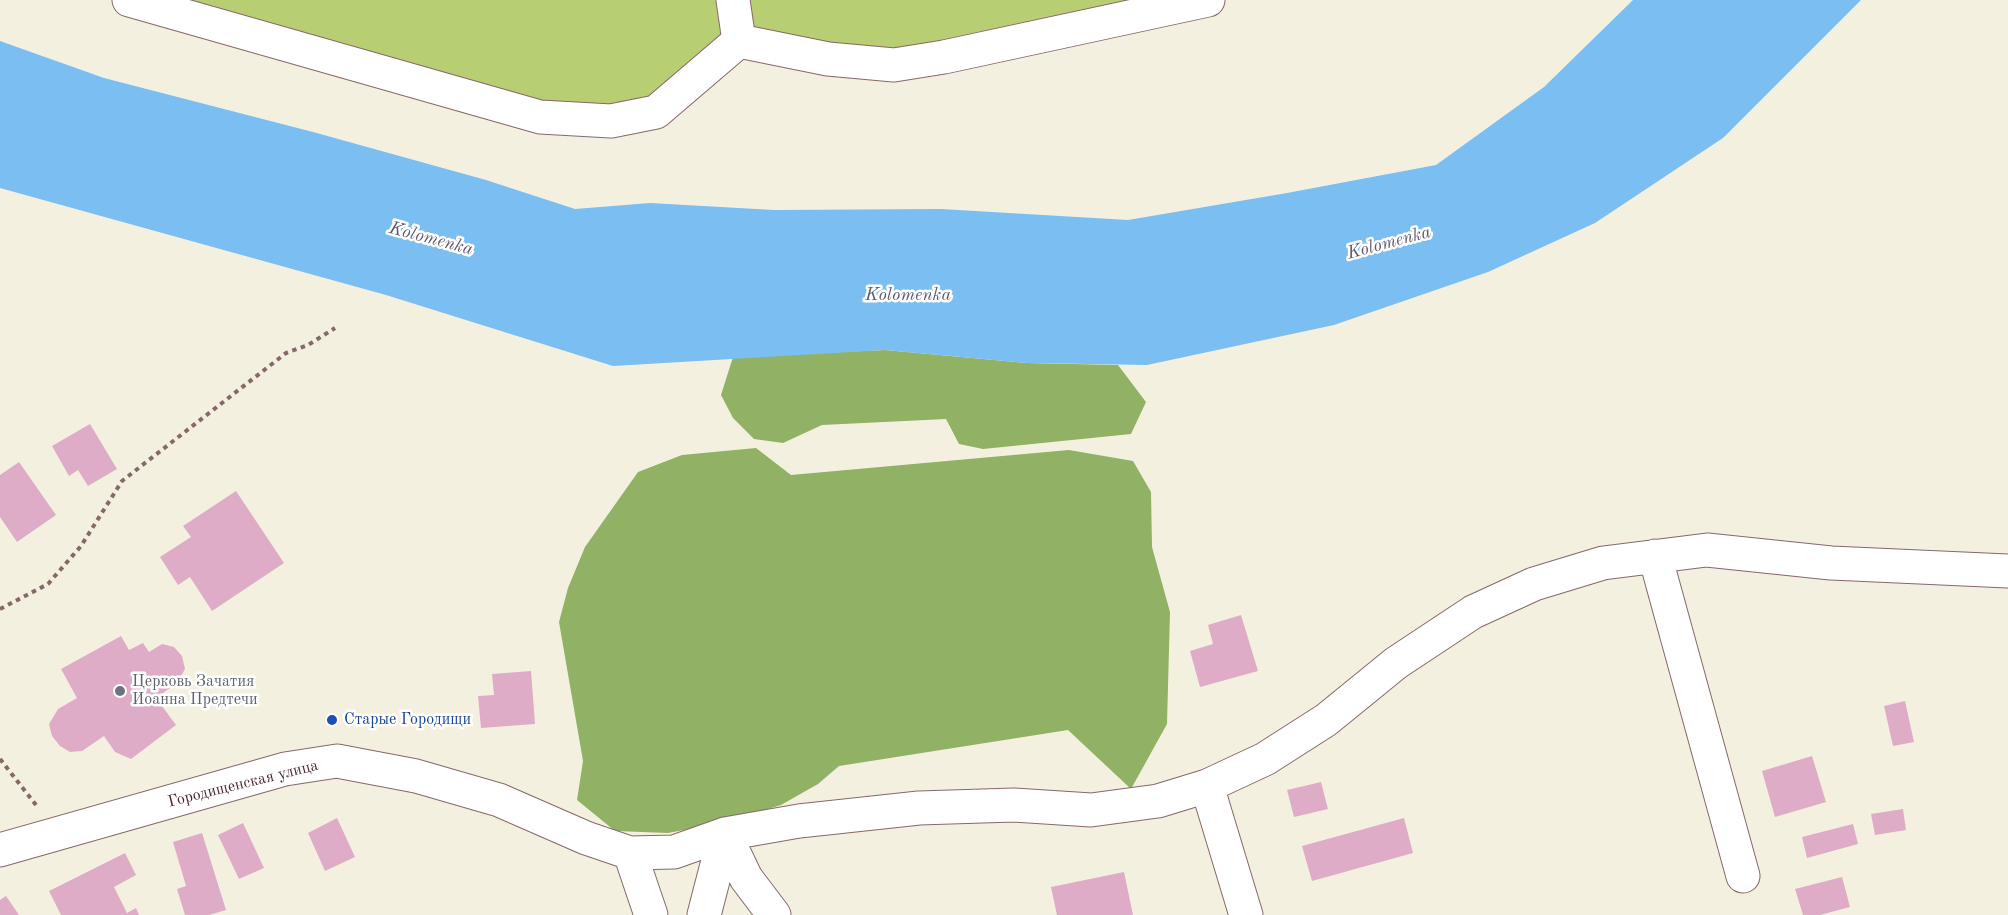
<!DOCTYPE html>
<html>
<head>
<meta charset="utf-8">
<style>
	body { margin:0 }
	canvas { display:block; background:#f4f0e0 }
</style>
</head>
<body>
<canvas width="2008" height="915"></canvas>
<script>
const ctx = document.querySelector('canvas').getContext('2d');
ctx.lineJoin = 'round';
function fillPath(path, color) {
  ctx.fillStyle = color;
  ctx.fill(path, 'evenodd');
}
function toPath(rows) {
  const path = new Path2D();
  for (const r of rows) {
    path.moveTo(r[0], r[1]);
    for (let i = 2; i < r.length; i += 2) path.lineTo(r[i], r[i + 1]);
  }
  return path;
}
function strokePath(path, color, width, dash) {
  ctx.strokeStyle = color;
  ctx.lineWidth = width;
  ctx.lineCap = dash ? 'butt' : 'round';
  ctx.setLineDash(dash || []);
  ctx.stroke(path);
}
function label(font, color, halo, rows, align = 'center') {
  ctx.font = font + ' "Old Standard TT",serif';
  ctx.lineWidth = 5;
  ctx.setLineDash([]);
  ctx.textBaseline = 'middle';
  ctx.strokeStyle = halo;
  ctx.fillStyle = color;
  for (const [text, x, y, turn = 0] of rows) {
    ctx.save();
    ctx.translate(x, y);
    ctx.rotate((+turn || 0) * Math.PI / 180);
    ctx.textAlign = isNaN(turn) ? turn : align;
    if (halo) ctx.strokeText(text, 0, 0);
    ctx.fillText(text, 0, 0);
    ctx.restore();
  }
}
fillPath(toPath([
	[129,0,1208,0,944,57,739,41,611,121]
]), '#b7ce73');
fillPath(toPath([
	[885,350,1027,363,1118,365,1146,402,1131,434,983,449,959,444,946,419,822,425,783,443,754,439,733,418,721,395,733,357],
	[756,448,791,475,1069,450,1133,461,1151,492,1152,547,1170,612,1167,724,1131,789,1068,730,839,766,818,784,781,805,726,822,668,833,615,831,577,800,583,761,559,622,568,588,585,547,638,472,682,455]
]), '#91b165');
fillPath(toPath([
	[1633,0,1861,0,1723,138,1595,223,1488,272,1334,325,1147,365,1027,363,885,350,613,366,386,295,0,188,0,41,104,78,313,132,486,180,575,209,650,203,774,210,941,209,1128,220,1287,193,1436,165,1544,87]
]), '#7bbef1');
fillPath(toPath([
	[90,424,117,469,88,486,78,470,69,476,52,446],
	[19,462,56,515,17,542,0,517,0,475],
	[236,491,284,563,212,611,190,577,178,585,160,557,191,537,183,526],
	[1241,615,1258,671,1200,687,1190,651,1213,644,1208,625],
	[121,636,129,650,143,643,149,652,162,644,174,647,182,656,185,669,177,683,156,698,176,725,131,759,115,752,104,736,82,751,70,752,60,746,52,736,49,724,58,709,77,698,61,669],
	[531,671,535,724,481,728,478,696,494,695,492,674],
	[1905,701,1914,742,1893,746,1884,706],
	[1812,756,1826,802,1775,817,1762,771],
	[1321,782,1328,809,1294,817,1287,790],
	[1903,809,1906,830,1875,835,1871,814],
	[337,818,355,857,325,871,308,833],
	[1404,818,1413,853,1312,881,1302,846],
	[243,823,264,868,239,879,218,835],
	[1853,824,1858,844,1807,858,1802,837],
	[202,833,226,910,209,915,185,915,177,889,186,886,173,842],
	[125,853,136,875,114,887,127,913,136,908,139,915,61,915,49,891],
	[1124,872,1133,915,1057,915,1051,887],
	[1842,877,1850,907,1820,915,1803,915,1795,889],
	[6,896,19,915,0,915,0,900]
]), '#deacc6');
const minor = toPath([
	[129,0,540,117,611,121,656,112,739,41,828,59,894,65,944,57,1208,0],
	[733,0,739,41],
	[1655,556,1743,876],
	[1207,786,1246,915],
	[725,834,746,878,774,915],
	[0,850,285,769,337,761,416,776,499,800,586,838,630,853,674,852,725,834,799,821,919,808,1014,805,1091,810,1158,801,1207,786,1265,759,1326,720,1396,663,1473,612,1534,584,1603,563,1707,550,1831,563,2008,571],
	[630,853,651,915],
	[704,915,725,834]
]);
strokePath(minor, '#86686a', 35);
strokePath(toPath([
	[0,609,48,584,81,546,122,481,286,353,308,345,335,328],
	[0,759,36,805]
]), '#86686a', 4, [4.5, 4.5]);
strokePath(minor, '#fff', 33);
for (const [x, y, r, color] of [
	[120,691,6,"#6b7280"],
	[332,720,6,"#1a4fb4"]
]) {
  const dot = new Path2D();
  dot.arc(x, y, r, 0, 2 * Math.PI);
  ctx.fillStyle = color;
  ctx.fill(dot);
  strokePath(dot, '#fff', 2);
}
label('16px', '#5b616d', '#fff', [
	["Церковь Зачатия",132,682],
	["Иоанна Предтечи",132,700]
], 'left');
label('16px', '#164399', '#fff', [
	["Старые Городищи",344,720]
], 'left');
label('16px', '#4a1f2b', '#fff', [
	["Городищенская улица",243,784,-14]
]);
label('italic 18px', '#5b5770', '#fff', [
	["Kolomenka",431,239,15],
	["Kolomenka",1389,243,-15],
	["Kolomenka",908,295]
]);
</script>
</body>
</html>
